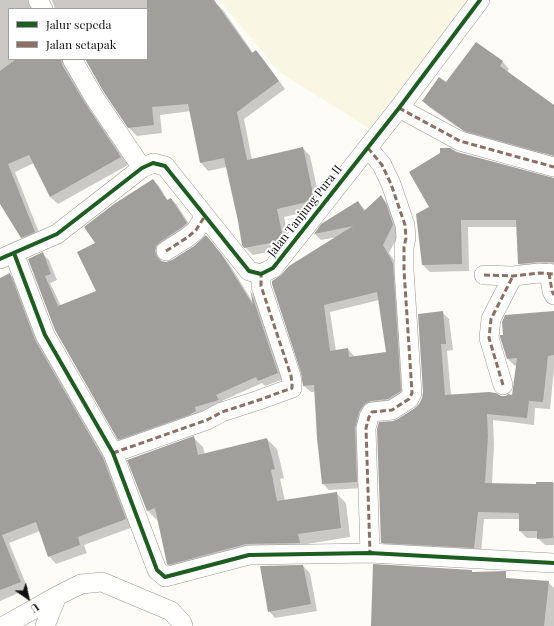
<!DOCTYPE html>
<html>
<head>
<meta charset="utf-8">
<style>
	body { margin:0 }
	#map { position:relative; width:554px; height:626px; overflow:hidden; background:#fdfcf7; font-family:"Playfair Display",serif }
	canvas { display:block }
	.legend { position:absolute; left:8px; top:8px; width:140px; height:52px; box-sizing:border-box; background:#fff; border:1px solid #a0a0a0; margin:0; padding:5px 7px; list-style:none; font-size:12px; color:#111 }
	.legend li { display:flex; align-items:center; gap:8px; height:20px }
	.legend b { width:20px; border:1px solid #a0a0a0 }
	.north { position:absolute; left:8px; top:578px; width:40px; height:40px; -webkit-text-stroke:3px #fff; paint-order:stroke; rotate:146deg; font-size:11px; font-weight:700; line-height:16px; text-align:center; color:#111 }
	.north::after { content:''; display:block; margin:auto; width:14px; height:18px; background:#111; clip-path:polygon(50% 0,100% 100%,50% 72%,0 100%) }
</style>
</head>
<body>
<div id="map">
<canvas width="554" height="626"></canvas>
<ul class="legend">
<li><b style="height:5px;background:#1b5e20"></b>Jalur sepeda</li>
<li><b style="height:5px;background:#8d6e63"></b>Jalan setapak</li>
</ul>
<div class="north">U</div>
</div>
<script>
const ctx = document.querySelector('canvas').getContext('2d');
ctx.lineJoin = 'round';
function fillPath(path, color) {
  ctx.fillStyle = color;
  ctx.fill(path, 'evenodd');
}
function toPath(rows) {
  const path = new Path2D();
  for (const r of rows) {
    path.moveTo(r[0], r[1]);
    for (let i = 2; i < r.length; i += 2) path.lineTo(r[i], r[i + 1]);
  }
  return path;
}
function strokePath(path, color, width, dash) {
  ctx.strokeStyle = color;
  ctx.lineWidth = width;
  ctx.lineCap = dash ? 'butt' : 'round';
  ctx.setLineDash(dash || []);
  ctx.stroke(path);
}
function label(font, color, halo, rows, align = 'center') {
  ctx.font = font + ' "Playfair Display",serif';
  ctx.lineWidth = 4;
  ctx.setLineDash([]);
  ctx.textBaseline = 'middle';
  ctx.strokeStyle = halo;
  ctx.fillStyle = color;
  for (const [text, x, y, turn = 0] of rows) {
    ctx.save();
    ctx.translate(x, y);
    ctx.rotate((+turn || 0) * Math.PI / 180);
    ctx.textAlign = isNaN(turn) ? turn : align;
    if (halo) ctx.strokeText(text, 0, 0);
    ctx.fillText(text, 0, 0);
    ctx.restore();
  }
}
fillPath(toPath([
	[219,0,478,0,378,134,279,72]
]), '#f9f7e4');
fillPath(toPath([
	[0,0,38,0,34,9,9,9,9,59,72,59,70,73,92,112,128,165,58,204,50,197,34,163,15,172,42,240,29,245,22,237,0,202],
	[52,0,209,0,215,3,223,10,253,53,256,52,263,59,285,89,244,119,252,160,303,148,310,156,321,206,319,209,284,217,290,246,288,248,253,255,245,247,227,167,208,171,201,163,191,111,160,115,162,133,137,136,129,128,86,59,147,59,147,9,55,9],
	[476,43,503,62,509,69,507,72,554,106,554,140,541,156,472,137,430,108,423,101,447,84],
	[457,153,554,179,554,269,526,271,519,264,517,227,468,227,469,271,430,272,423,265,430,207],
	[153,180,159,186,168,201,171,199,177,205,193,230,161,258,162,262,166,263,172,261,195,247,206,236,212,242,228,262,254,304,252,292,256,296,284,379,265,386,262,383,222,401,224,406,125,445,119,439,29,259,42,253,49,260,57,280,50,283,61,306,97,291,97,243],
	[381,196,387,203,393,213,400,232,389,253,398,266,407,398,378,407,363,488,329,490,323,484,315,392,311,392,304,386,337,237,321,240,315,234,322,225,358,202,366,211],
	[379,300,387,353,355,357,354,356,348,349,336,351,330,312],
	[9,274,17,281,110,466,133,527,84,545,87,553,56,564,49,556,40,531,9,543,28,589,0,601,0,279],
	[443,313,449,319,453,350,447,351,451,395,501,397,513,396,517,365,515,366,508,359,554,314,554,369,550,409,535,408,534,425,493,420,494,444,492,484,537,485,537,483,554,483,554,545,545,545,538,538,527,538,520,531,520,519,484,519,481,553,389,549,382,542,393,422,416,409,423,398],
	[193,437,203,447,205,455,267,439,277,449,284,478,280,479,285,501,336,493,346,503,350,537,307,544,309,553,179,574,168,563,158,520,158,521,148,511,129,460],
	[303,566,310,573,317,611,275,618,269,611],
	[435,572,548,582,554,588,554,626,372,626]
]), '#0003');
fillPath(toPath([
	[147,0,214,0,252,53,256,50,279,81,237,112,247,160,303,147,314,198,311,201,277,209,283,238,281,241,244,248,242,245,238,221,224,158,200,163,188,104,152,107,154,125,128,128,103,91,85,59,147,59],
	[476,42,503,61,500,66,554,105,554,156,464,131,422,101,439,77,446,82],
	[16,59,61,59,62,65,85,103,121,157,50,197,29,155,8,164,35,232,21,238,0,204,0,71],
	[440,148,450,148,457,152,554,178,554,262,538,262,518,264,516,220,461,220,462,264,422,265,416,214,429,207,409,172,440,153],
	[153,179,167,200,171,198,187,223,181,228,160,242,156,246,155,251,157,257,161,261,166,262,172,260,194,246,206,235,222,255,253,305,250,289,278,373,258,381,256,377,216,395,219,400,195,407,196,411,189,415,118,440,55,330,28,259,43,252,51,274,45,276,58,306,96,291,77,252,95,243,84,227,114,204],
	[381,195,387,206,393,225,383,245,391,259,393,264,401,391,388,399,371,401,366,403,363,406,359,412,355,428,357,482,322,484,317,438,314,385,303,386,301,373,272,284,272,281,281,275,289,266,353,226,314,234,321,224,358,201,364,211],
	[377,292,386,352,349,357,348,348,330,351,324,305],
	[10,273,35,340,103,458,126,519,78,537,80,545,48,557,36,522,2,535,21,582,0,590,0,278],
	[443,311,446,344,441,344,445,395,489,392,496,393,501,396,506,396,508,394,512,395,517,358,507,359,500,337,500,335,503,335,502,322,505,315,554,311,554,355,548,356,543,402,529,401,527,418,487,414,488,436,485,483,536,484,536,482,553,482,553,538,537,539,537,531,519,531,519,513,478,512,474,548,381,543,377,429,379,422,393,421,398,419,415,408,419,404,422,398,423,392,418,314],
	[194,436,198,455,267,438,275,469,271,470,277,501,337,492,341,528,298,534,300,543,246,544,168,565,167,564,155,508,147,511,127,460],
	[373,564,472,570,472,572,506,571,506,578,549,581,544,626,371,626],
	[303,565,311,604,268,612,260,566]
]), '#a19f9c');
const minor = toPath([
	[38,0,43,9],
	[72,59,94,97,142,168],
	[399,108,460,141,554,167],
	[368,148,382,165,391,184,405,225,406,238,404,247,404,270,412,393,409,399,392,410,372,412,369,417,366,428,370,553],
	[166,251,188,237,196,230,205,216],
	[14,253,45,335,113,453,157,570,165,577,249,555,370,553,554,563],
	[0,259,57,234,142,168,153,163,165,166,249,271,261,274,273,268,399,108,480,0],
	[549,273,552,291,554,295],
	[484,275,513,276,539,273,554,274],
	[503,385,489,338,491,319,513,276],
	[113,453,207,420,222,412,259,400,292,388,292,383,291,376,261,286,261,274],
	[4,626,57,596],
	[45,626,57,596,81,584,102,582,171,611,182,623,183,626]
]);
strokePath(minor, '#979795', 20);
strokePath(minor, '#fffffe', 19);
strokePath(toPath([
	[399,108,460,141,554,167],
	[368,148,382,165,391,184,405,225,406,238,404,247,404,270,412,393,409,399,392,410,372,412,369,417,366,428,370,553],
	[166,251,188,237,196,230,205,216],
	[549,273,552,291,554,295],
	[484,275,513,276,539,273,554,274],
	[503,385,489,338,491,319,513,276],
	[113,453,207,420,222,412,259,400,292,388,292,383,291,376,261,286,261,274]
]), '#8d6e63', 3, [6, 3]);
strokePath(toPath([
	[14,253,45,335,113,453,157,570,165,577,249,555,370,553,554,563],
	[0,259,57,234,142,168,153,163,165,166,249,271,261,274,273,268,399,108,480,0]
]), '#1b5e20', 4);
label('12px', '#111', '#fff', [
	["Jalan Tanjung Pura II",305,211,-52]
]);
</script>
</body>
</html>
